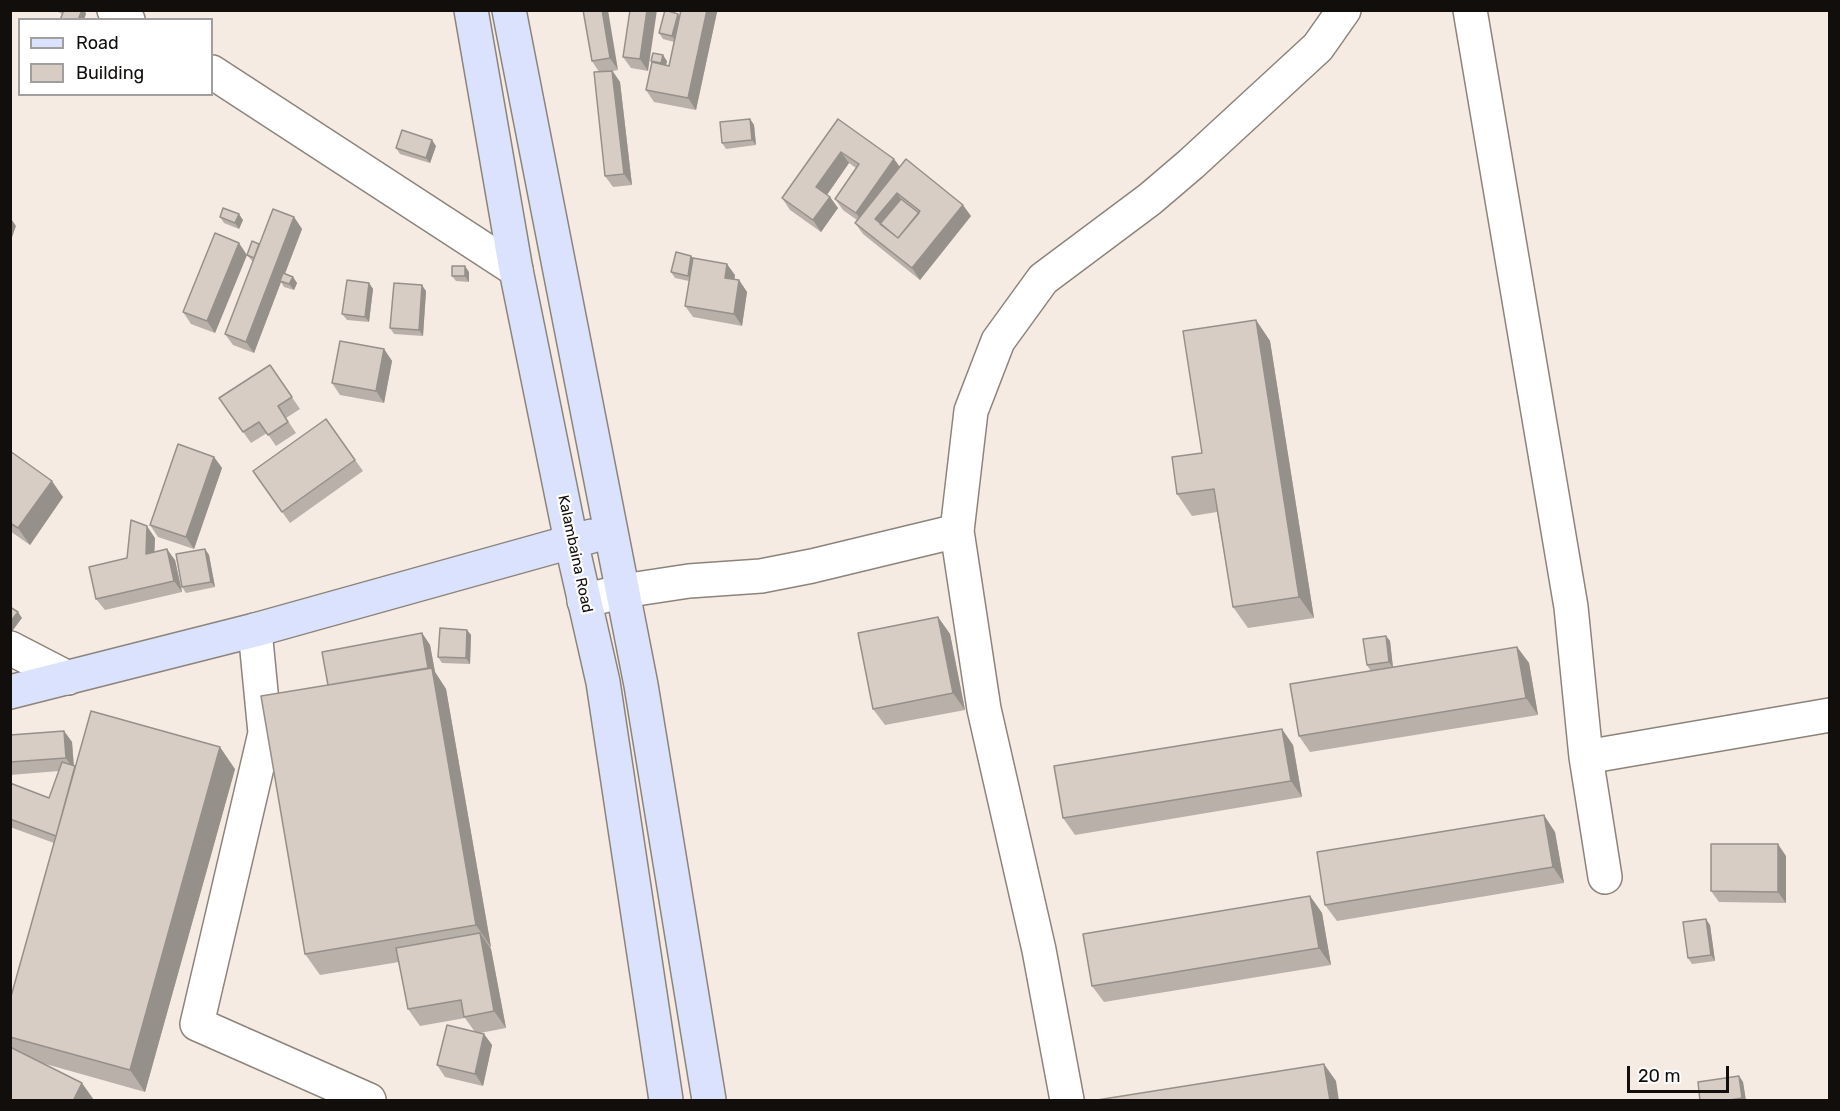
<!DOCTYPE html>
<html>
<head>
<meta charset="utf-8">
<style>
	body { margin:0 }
	#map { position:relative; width:1840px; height:1111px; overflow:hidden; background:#f5ebe2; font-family:Rubik,sans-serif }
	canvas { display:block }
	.frame { position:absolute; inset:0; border:12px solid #110e0b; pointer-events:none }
	.legend { position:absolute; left:18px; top:18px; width:195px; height:78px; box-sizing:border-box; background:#fff; border:2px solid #a09f9d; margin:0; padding:8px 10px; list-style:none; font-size:18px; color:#110e0b }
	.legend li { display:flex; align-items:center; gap:12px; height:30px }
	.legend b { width:30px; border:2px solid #a09f9d }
	.scale { position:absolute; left:1627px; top:1066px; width:102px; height:27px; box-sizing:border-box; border:3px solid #110e0b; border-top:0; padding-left:8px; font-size:18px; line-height:21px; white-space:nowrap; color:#110e0b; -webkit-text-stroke:4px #fff; paint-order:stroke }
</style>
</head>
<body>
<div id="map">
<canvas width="1840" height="1111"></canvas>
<div class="frame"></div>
<ul class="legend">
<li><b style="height:8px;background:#dae2fe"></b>Road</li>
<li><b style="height:16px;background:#d7cdc5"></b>Building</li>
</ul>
<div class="scale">20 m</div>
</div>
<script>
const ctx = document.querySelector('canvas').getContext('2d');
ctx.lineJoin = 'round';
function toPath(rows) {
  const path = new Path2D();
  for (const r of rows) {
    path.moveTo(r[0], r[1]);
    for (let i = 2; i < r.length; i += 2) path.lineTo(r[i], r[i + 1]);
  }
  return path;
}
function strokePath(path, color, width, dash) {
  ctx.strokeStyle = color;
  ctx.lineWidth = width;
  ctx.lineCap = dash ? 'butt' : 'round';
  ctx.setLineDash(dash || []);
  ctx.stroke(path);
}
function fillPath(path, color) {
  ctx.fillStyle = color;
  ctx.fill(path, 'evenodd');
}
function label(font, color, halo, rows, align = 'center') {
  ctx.font = font + ' Rubik,sans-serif';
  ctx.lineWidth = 4.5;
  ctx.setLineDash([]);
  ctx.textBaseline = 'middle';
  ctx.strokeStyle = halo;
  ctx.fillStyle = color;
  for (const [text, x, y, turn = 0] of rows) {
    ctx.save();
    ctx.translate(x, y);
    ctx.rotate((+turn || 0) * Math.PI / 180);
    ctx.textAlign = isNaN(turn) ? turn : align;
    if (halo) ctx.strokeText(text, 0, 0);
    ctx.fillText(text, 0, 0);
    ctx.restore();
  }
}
const street = toPath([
	[114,10,128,20],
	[1470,10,1571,607,1586,757,1605,877],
	[212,72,516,270],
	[584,601,623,591,689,581,761,576,812,566,957,531],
	[255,630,265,733,197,1024,369,1100],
	[10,648,68,678],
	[1586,757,1830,715],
	[1067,1100,1039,950,984,709,957,531,971,411,998,341,1043,279,1150,199,1191,164,1318,47,1344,10]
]);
const secondary = toPath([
	[471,10,516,270,571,541,603,682,666,1100],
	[509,10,641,685,709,1100],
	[10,692,255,630,592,536]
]);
strokePath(street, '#8c847b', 36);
strokePath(secondary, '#8c847b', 36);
strokePath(street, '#fff', 33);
strokePath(secondary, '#dae2fe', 33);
fillPath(toPath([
	[55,10,84,10,86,14,62,14],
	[583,10,618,70,613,71,620,82,632,185,613,187,605,176,599,72,592,61],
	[630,10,648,71,631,68,623,57],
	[681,10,715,10,717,12,696,110,654,102,646,90,652,62,651,61,667,61,666,65,669,66,674,42,663,39,659,33,680,17],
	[750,119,754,125,756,145,726,149,722,143],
	[838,119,894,159,900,167,971,216,920,280,863,234,855,223,857,220,843,210,835,199,856,168,849,163,827,195,830,197,838,208,821,232,790,210,782,198],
	[436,146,430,163,400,154,396,148],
	[220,217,243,220,239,229,224,223],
	[294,217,302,229,285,274,293,277,297,283,294,290,284,287,281,282,254,353,233,345,225,334,253,262,247,255,215,333,191,324,183,312,247,255],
	[691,256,693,258,735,275,734,280,739,280,747,292,742,326,693,317,685,306,689,281,675,278,671,272],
	[469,272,469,282,456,281,452,276],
	[369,283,373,289,369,322,347,320,342,314],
	[426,291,423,336,394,334,390,328],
	[1256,320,1270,341,1314,618,1248,628,1233,607,1217,512,1192,516,1177,494,1202,453],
	[384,349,392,361,384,403,340,395,332,383],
	[270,365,300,409,286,418,296,433,276,446,267,433,251,443,219,398],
	[326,419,363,471,290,523,253,471],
	[10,451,63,497,30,545,10,531],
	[214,457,222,468,194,549,158,537,150,525],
	[155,538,154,552,175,560,182,592,105,610,96,599,127,558],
	[205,549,209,555,215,587,186,593,182,587],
	[938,617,950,634,965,710,885,725,873,709],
	[467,630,471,635,470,664,442,663,438,657],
	[422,633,430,645,435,672,446,689,491,947,490,947,491,949,506,1028,480,1033,484,1034,492,1045,483,1086,445,1077,437,1065,475,1032,465,1018,420,1026,408,1009,399,962,320,975,305,954,328,685],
	[1386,636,1390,641,1393,667,1517,647,1529,663,1538,715,1310,752,1299,736,1370,670,1367,665],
	[64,731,72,742,74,766,235,769,145,1092,42,1063,93,1101,10,1101,10,1000,54,843,10,827,10,783,49,798,59,771,10,775,10,735],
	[1293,745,1302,797,1075,835,1063,818],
	[1555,832,1564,883,1337,921,1325,905],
	[1786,856,1786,903,1719,902,1711,891],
	[1310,896,1322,913,1331,965,1104,1002,1092,986],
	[1710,925,1715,961,1692,964,1688,958],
	[1739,1076,1743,1082,1746,1101,1700,1101]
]), '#b9b0a9');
fillPath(toPath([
	[82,10,84,10,86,14,84,20,78,20],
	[602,10,608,10,618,70,610,58],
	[647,10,657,10,648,71,640,59],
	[707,10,715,10,717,12,696,110,688,98],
	[678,14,682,20,676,42,672,36],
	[663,55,667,61,665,69,661,63],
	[612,71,620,82,632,185,624,174],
	[750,119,754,125,756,145,752,140],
	[432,140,436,146,430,163,426,158],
	[841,152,849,163,824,199,816,187],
	[894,159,902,170,864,224,856,213],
	[897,193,905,205,884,229,875,219],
	[830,197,838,208,821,232,813,220],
	[963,205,971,216,920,280,912,268],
	[239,214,243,220,239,229,235,223],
	[294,217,302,229,282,281,280,281,281,282,254,353,246,342],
	[12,220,16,226,10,243,10,224],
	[239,243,247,255,215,333,207,321],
	[691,256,696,261,692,281,688,276],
	[727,264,735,275,733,289,725,278],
	[465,266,469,272,469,282,465,276],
	[293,277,297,283,294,290,289,284],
	[739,280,747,292,742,326,734,314],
	[369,283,373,289,369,322,365,317],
	[422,285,426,291,423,336,419,330],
	[1256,320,1270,341,1314,618,1299,597],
	[384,349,392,361,384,403,376,391],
	[214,457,222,468,194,549,186,537],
	[52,481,63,497,30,545,18,528],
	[147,526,155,538,154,565,146,554],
	[167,549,175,560,182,592,174,581],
	[205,549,209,555,215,587,211,582],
	[18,612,22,618,10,634,10,622],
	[938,617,950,634,965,710,953,693],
	[467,630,471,635,470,664,466,658],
	[422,633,430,645,435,672,446,689,491,947,476,925],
	[1386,636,1390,641,1393,668,1389,662],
	[1517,647,1529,663,1538,715,1526,698],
	[1282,729,1293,745,1302,797,1291,781],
	[64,731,72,742,74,770,66,758],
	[220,747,235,769,145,1092,130,1070],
	[1544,815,1555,832,1564,883,1553,867],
	[1778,844,1786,856,1786,903,1778,892],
	[1310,896,1322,913,1331,965,1319,948],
	[1706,919,1710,925,1715,961,1711,955],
	[480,933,491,949,506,1028,494,1011],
	[484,1034,492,1045,483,1086,475,1074],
	[1324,1064,1336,1081,1339,1101,1330,1101],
	[1739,1076,1743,1082,1746,1101,1744,1101,1742,1098],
	[82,1083,94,1100,93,1101,73,1101]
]), '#96908a');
const building = toPath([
	[64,10,82,10,78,20,60,20,64,10],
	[583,10,602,10,610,58,592,61,583,10],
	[630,10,647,10,640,59,623,57,630,10],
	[665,10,678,14,672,36,659,33,665,10],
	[681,10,707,10,688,98,646,90,652,62,669,66,681,10],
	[653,53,663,55,661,63,651,61,653,53],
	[612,71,624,174,605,176,594,72,612,71],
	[750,119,752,140,722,143,720,122,750,119],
	[838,119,894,159,856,213,835,199,859,164,841,152,816,187,830,197,813,220,782,198,838,119],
	[402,130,432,140,426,158,396,148,402,130],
	[906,159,963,205,912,268,855,223,906,159],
	[897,193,920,211,898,238,875,219,897,193],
	[901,199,919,213,898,238,880,224,901,199],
	[223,208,239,214,235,223,220,217,223,208],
	[273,209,294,217,246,342,225,334,273,209],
	[215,233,239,243,207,321,183,312,215,233],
	[252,241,259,244,254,258,247,255,252,241],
	[676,252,691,256,688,276,671,272,676,252],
	[693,258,727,264,725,278,739,280,734,314,685,306,693,258],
	[452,266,465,266,465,276,452,276,452,266],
	[283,273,293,277,289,284,280,281,283,273],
	[347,280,369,283,365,317,342,314,347,280],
	[394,283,422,285,419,330,390,328,394,283],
	[1256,320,1299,597,1233,607,1214,489,1177,494,1172,457,1202,453,1183,331,1256,320],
	[340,341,384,349,376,391,332,383,340,341],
	[270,365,292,397,278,406,288,422,268,435,259,422,243,432,219,398,270,365],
	[326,419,355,460,282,512,253,471,326,419],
	[178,444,214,457,186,537,150,525,178,444],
	[10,451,52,481,18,528,10,523,10,451],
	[131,520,147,526,146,554,167,549,174,581,96,599,89,567,127,558,131,520],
	[205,549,211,582,182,587,176,554,205,549],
	[10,607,18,612,10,622,10,607],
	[938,617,953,693,873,709,858,633,938,617],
	[440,628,467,630,466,658,438,657,440,628],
	[422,633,428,668,328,685,322,652,422,633],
	[1386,636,1389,662,1367,665,1363,639,1386,636],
	[1517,647,1526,698,1299,736,1290,684,1517,647],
	[432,668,476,925,305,954,261,696,432,668],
	[91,711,220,747,130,1070,10,1037,10,1000,91,711],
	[1282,729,1291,781,1063,818,1054,766,1282,729],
	[64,731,66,758,10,762,10,735,64,731],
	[62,762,75,766,56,836,10,819,10,783,49,798,62,762],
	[1544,815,1553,867,1325,905,1317,852,1544,815],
	[1711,844,1778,844,1778,892,1711,891,1711,844],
	[1310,896,1319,948,1092,986,1083,934,1310,896],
	[1706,919,1711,955,1688,958,1683,922,1706,919],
	[480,933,494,1011,464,1017,461,1000,408,1009,396,948,480,933],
	[447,1025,484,1034,475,1074,437,1065,447,1025],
	[10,1047,82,1083,73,1101,10,1101,10,1047],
	[1324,1064,1330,1101,1097,1100,1324,1064],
	[1739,1076,1742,1098,1724,1101,1700,1101,1698,1082,1739,1076]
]);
fillPath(building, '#d7cdc5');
strokePath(building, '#96908a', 1.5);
label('15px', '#110e0b', '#fff', [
	["Kalambaina Road",575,554,78]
]);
</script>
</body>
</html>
